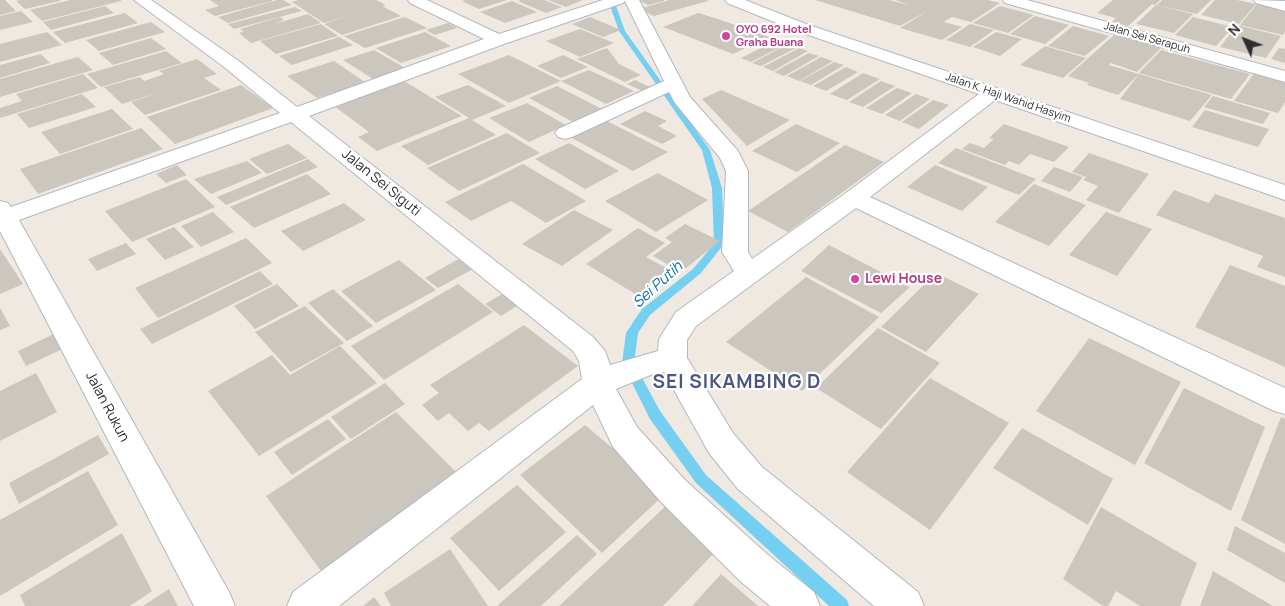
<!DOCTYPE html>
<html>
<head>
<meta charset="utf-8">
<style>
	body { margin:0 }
	#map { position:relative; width:1285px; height:606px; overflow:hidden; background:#efe9e1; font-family:Manrope,sans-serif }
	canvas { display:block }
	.north { position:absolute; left:1220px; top:15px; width:50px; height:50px; -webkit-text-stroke:4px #fff; paint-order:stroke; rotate:313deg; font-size:14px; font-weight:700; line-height:20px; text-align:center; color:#2e2e2e }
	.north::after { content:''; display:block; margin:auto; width:18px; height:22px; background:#2e2e2e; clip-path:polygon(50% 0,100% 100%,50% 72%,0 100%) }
</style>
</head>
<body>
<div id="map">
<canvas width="1285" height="606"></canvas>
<div class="north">N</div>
</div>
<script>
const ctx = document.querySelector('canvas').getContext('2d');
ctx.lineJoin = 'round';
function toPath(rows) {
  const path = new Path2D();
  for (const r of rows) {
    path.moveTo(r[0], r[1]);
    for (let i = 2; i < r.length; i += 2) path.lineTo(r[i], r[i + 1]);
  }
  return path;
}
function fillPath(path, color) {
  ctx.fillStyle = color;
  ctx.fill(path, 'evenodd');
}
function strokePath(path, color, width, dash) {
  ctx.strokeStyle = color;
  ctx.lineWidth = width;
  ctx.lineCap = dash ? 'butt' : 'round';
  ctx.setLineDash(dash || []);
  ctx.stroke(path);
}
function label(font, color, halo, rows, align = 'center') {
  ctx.font = font + ' Manrope,sans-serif';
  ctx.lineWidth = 4.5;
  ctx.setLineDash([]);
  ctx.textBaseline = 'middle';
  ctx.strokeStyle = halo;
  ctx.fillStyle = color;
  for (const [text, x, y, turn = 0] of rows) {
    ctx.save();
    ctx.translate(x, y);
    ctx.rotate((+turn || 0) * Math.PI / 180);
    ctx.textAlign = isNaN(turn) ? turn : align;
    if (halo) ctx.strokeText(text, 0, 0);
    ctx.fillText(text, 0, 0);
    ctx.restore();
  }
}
fillPath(toPath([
	[608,0,614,0,625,31,710,150,722,188,724,244,701,273,650,315,638,333,634,363,660,411,706,475,847,600,849,606,829,606,696,483,650,419,622,363,626,333,642,309,693,269,714,244,712,188,702,150,619,31,608,0]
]), '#75cff0');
fillPath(toPath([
	[0,0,5,0,16,11,0,15],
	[21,0,60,0,60,1,25,9,16,1],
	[70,0,121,0,121,1,42,21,30,10],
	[210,0,272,0,272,1,215,16,205,10,219,6],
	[277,0,283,0,292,5,228,23,218,17],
	[298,0,376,0,386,5,382,6,401,16,342,35,324,24,347,16,324,23,292,2],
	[465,0,507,0,479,9,462,1],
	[521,0,544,0,562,7,546,13,518,1],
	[548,0,583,0,566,7],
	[638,0,664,0,664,1,648,5],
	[669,0,708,0,708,1,654,16,639,9],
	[815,0,889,0,909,5,895,0,988,0,1000,3,971,22,952,17,944,22,962,27,942,40,900,28,929,10,900,26],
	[1113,0,1160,0,1155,5,1152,4,1128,26,1112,22,1116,18,1097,13],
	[1162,0,1211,0,1197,14,1157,5],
	[1215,0,1237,0,1256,4,1239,24,1201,15],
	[512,1,537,12,505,23,480,12],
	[1257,4,1285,10,1285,32,1283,35,1240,25],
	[1156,5,1193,14,1174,33,1136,24],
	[105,6,114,13,51,30,43,22],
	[1000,6,1034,15,1008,33,973,23],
	[295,7,302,11,234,29,228,24],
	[21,11,33,22,0,30,0,16],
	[125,13,138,23,65,43,53,32],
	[698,13,718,19,769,37,733,54,663,27],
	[308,14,321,23,251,43,239,33,244,32,240,29,280,17,284,20,274,24],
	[1035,16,1069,25,1045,44,1010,34],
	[405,17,427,28,365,48,344,36],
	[590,17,621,30,603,37,572,24],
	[1193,17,1233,27,1216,46,1175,35],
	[151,22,165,32,99,51,86,40],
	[448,23,457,28,435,35,426,30],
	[321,24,338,36,276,54,260,41],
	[970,24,994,30,970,47,946,40],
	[1237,25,1281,36,1266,58,1220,47],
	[1073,26,1109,36,1085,56,1048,46],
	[580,29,614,43,580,57,546,41],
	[47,32,62,45,0,62,0,44],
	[425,32,451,46,401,63,376,48],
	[996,32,1022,39,1000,56,973,47],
	[1114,35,1161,48,1137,72,1111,63,1089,83,1068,76],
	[339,37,353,45,292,65,279,56],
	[151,38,166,49,113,65,99,53],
	[777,40,787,44,751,62,741,58],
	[788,44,798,47,761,66,752,63],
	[1045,46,1086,58,1063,78,1020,65],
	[607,48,619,64,641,75,625,82,577,59],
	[799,48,808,51,773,71,763,67],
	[1279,48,1285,49,1285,63,1271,59],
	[374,50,405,68,373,79,343,60],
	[1161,50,1250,74,1231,99,1139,73],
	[166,51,182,63,101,87,87,74],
	[809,53,819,56,784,76,774,72],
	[41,54,50,63,0,78,0,65],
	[509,55,561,81,509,103,458,74],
	[563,55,588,67,561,78,537,66],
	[78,57,93,70,0,97,0,79],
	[821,57,833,61,799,81,787,76],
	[197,59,217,74,204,78,221,90,145,115,131,102,159,92,122,104,104,87,140,77,144,81,164,74,159,71],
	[334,61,365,82,317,98,287,76],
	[834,62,844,65,811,85,800,81],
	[1109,65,1139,74,1118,95,1087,85],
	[846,67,858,72,826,91,813,86],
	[589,70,634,91,606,104,561,81],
	[1255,72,1285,80,1285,102,1278,113,1234,101],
	[863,73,880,79,847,100,830,94],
	[83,74,98,88,0,118,0,108,22,101,16,94],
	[1139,74,1212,95,1190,121,1120,99],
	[635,80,654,89,645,92,627,84],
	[404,81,462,116,377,151,358,137,369,132,334,106],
	[881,81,895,86,863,107,849,102],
	[241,85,273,108,175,144,147,117],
	[468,85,506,106,472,120,496,135,428,165,401,146,469,118,435,97],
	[557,86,602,109,573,122,529,98],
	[897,88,912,93,882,114,866,108],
	[721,90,790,120,747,146,702,99],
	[82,94,96,107,29,128,17,114],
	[916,94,930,99,900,121,885,115],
	[1213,96,1270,113,1263,124,1204,107],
	[933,100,949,105,919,129,902,122],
	[527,103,566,125,529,142,489,118],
	[112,109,133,129,60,154,41,132],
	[1205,110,1269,129,1258,147,1192,127],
	[645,111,667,121,658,126,677,136,662,144,620,124],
	[605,120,668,152,633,171,570,137],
	[796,124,840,143,797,172,752,151],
	[1004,124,1069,147,1054,162,1030,154,1019,165,1009,161,1005,165,962,149,970,143,984,148,994,139,989,138],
	[141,128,163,149,38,194,20,169],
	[507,133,540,153,459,191,427,168],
	[569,143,619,171,585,189,535,159],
	[288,144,307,158,267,174,249,159],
	[845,145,884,162,788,232,748,211],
	[956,148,1036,179,1019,195,938,163],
	[1089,153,1149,174,1119,213,1086,200,1098,186,1083,180,1086,177,1072,172],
	[308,159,318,167,226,205,217,197],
	[247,161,262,173,211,194,194,179],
	[523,164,586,201,546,223,511,201,471,221,445,202],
	[177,165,187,175,166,183,156,174],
	[935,165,988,187,962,211,907,187],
	[1054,167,1083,177,1070,192,1041,181],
	[658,173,708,200,656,232,605,201],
	[307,174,331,194,254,228,230,207],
	[186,179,215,207,132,242,105,211],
	[1034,184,1086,205,1049,246,995,222],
	[1174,190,1209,203,1215,194,1285,218,1285,277,1257,267,1263,256,1156,215],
	[344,203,366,220,303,251,281,231],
	[574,210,613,230,562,266,522,244],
	[213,212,234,232,201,247,181,226],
	[1106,212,1152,229,1117,276,1069,255],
	[685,224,720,241,681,272,653,256,672,242,665,238],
	[174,227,194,247,165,260,146,239],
	[638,228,665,243,646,257,670,270,637,295,586,264],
	[246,238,272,263,158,318,135,288],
	[126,243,136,254,97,271,88,259],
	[829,245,875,269,910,287,881,313,801,271],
	[0,249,23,284,0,294],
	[462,257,477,267,438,288,425,278],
	[399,260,436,290,376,323,341,291],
	[1230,265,1285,286,1285,367,1195,327],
	[260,271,273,284,152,344,140,329],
	[936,273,979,294,926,352,881,327],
	[806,277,879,317,802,391,726,342],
	[277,284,299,306,255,329,234,306],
	[458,284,493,312,384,380,351,346],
	[333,289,373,326,347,341,308,303],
	[507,291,523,302,501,316,485,304],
	[305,306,344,343,291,372,255,332],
	[0,308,10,326,0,330],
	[524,325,578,366,489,431,479,423,468,431,449,413,438,421,422,405,439,393,430,385],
	[878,328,940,363,881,429,816,388],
	[56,333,65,348,26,366,18,351],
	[1089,338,1181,382,1135,465,1036,411],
	[340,346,377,383,259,456,208,391,272,355,290,375],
	[36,373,57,412,0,441,0,391],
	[930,378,1009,423,930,530,847,472],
	[385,383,405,404,351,439,331,417],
	[1184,388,1265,427,1231,511,1144,463],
	[396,412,456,472,321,571,266,496],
	[1281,417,1285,419,1285,544,1241,520],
	[328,419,346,439,292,475,274,452],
	[585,425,666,493,602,553,520,475],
	[1022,428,1113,479,1088,525,993,468],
	[98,435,109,454,19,504,9,483],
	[88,471,118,525,0,596,0,520],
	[517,485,566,532,499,591,450,538],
	[669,503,721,546,663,606,559,606],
	[1101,507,1197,563,1180,606,1140,606,1116,591,1108,606,1103,606,1063,579],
	[1235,526,1285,553,1285,583,1227,550],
	[122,533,152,591,130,606,25,606,20,595],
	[577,535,597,554,541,606,497,606],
	[450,549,488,606,391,606,384,593],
	[1213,571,1273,606,1200,606],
	[721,574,758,606,692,606],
	[169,589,178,606,143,606],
	[374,597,381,606,363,606]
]), '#cbc7bf');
const minor = toPath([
	[134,0,151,0,236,59,297,107,484,39,410,3,408,0,427,0,499,34,603,0,639,0,690,97,738,151,748,171,748,252,752,259,846,193,979,94,794,30,727,3,725,0,745,0,806,24,1285,185,1285,200,995,100,870,197,1285,388,1285,414,1274,411,856,208,696,326,687,340,687,358,733,433,762,467,918,592,924,606,874,606,738,489,709,453,664,372,653,374,616,389,637,427,685,480,768,555,814,592,820,606,770,606,740,581,661,502,613,447,593,405,339,606,287,606,293,592,582,379,579,361,573,351,291,122,19,220,229,592,235,606,194,606,0,231,0,201,8,203,11,207,280,113,224,67,134,0],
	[625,1,664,81,558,129,555,133,558,137,565,139,572,137,669,92,675,103,720,158,726,171,722,252,734,271,676,312,659,339,658,351,610,365,605,351,593,337,309,116,504,44,623,3,625,1],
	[1003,0,1027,0,1285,71,1285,82,1005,3,1003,0],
	[1254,0,1285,1,1285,11,1256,3,1254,0]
]);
strokePath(minor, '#b4b7c1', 2);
fillPath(minor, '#fff');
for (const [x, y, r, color] of [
	[726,36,5,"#d1479c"],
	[855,279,5,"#d1479c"]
]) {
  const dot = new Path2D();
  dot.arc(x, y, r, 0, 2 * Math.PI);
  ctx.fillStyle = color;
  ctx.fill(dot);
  strokePath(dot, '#fff', 2);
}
label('bold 11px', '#b23c85', '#fff', [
	["OYO 692 Hotel",736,30],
	["Graha Buana",736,43]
], 'left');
label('11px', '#2e2e2e', '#fff', [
	["Jalan Sei Serapuh",1147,38,16],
	["Jalan K. Haji Wahid Hasyim",1008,98,19]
]);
label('14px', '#2e2e2e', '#fff', [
	["Jalan Sei Siguti",381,183,39],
	["Jalan Rukun",107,407,62]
]);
label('bold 14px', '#b23c85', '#fff', [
	["Lewi House",865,279]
], 'left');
label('italic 15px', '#0d6fa3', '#fff', [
	["Sei Putih",658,285,-42]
]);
ctx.letterSpacing = '1px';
label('bold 19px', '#4d5680', '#fff', [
	["SEI SIKAMBING D",737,383]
]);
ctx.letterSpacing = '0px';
</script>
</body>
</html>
